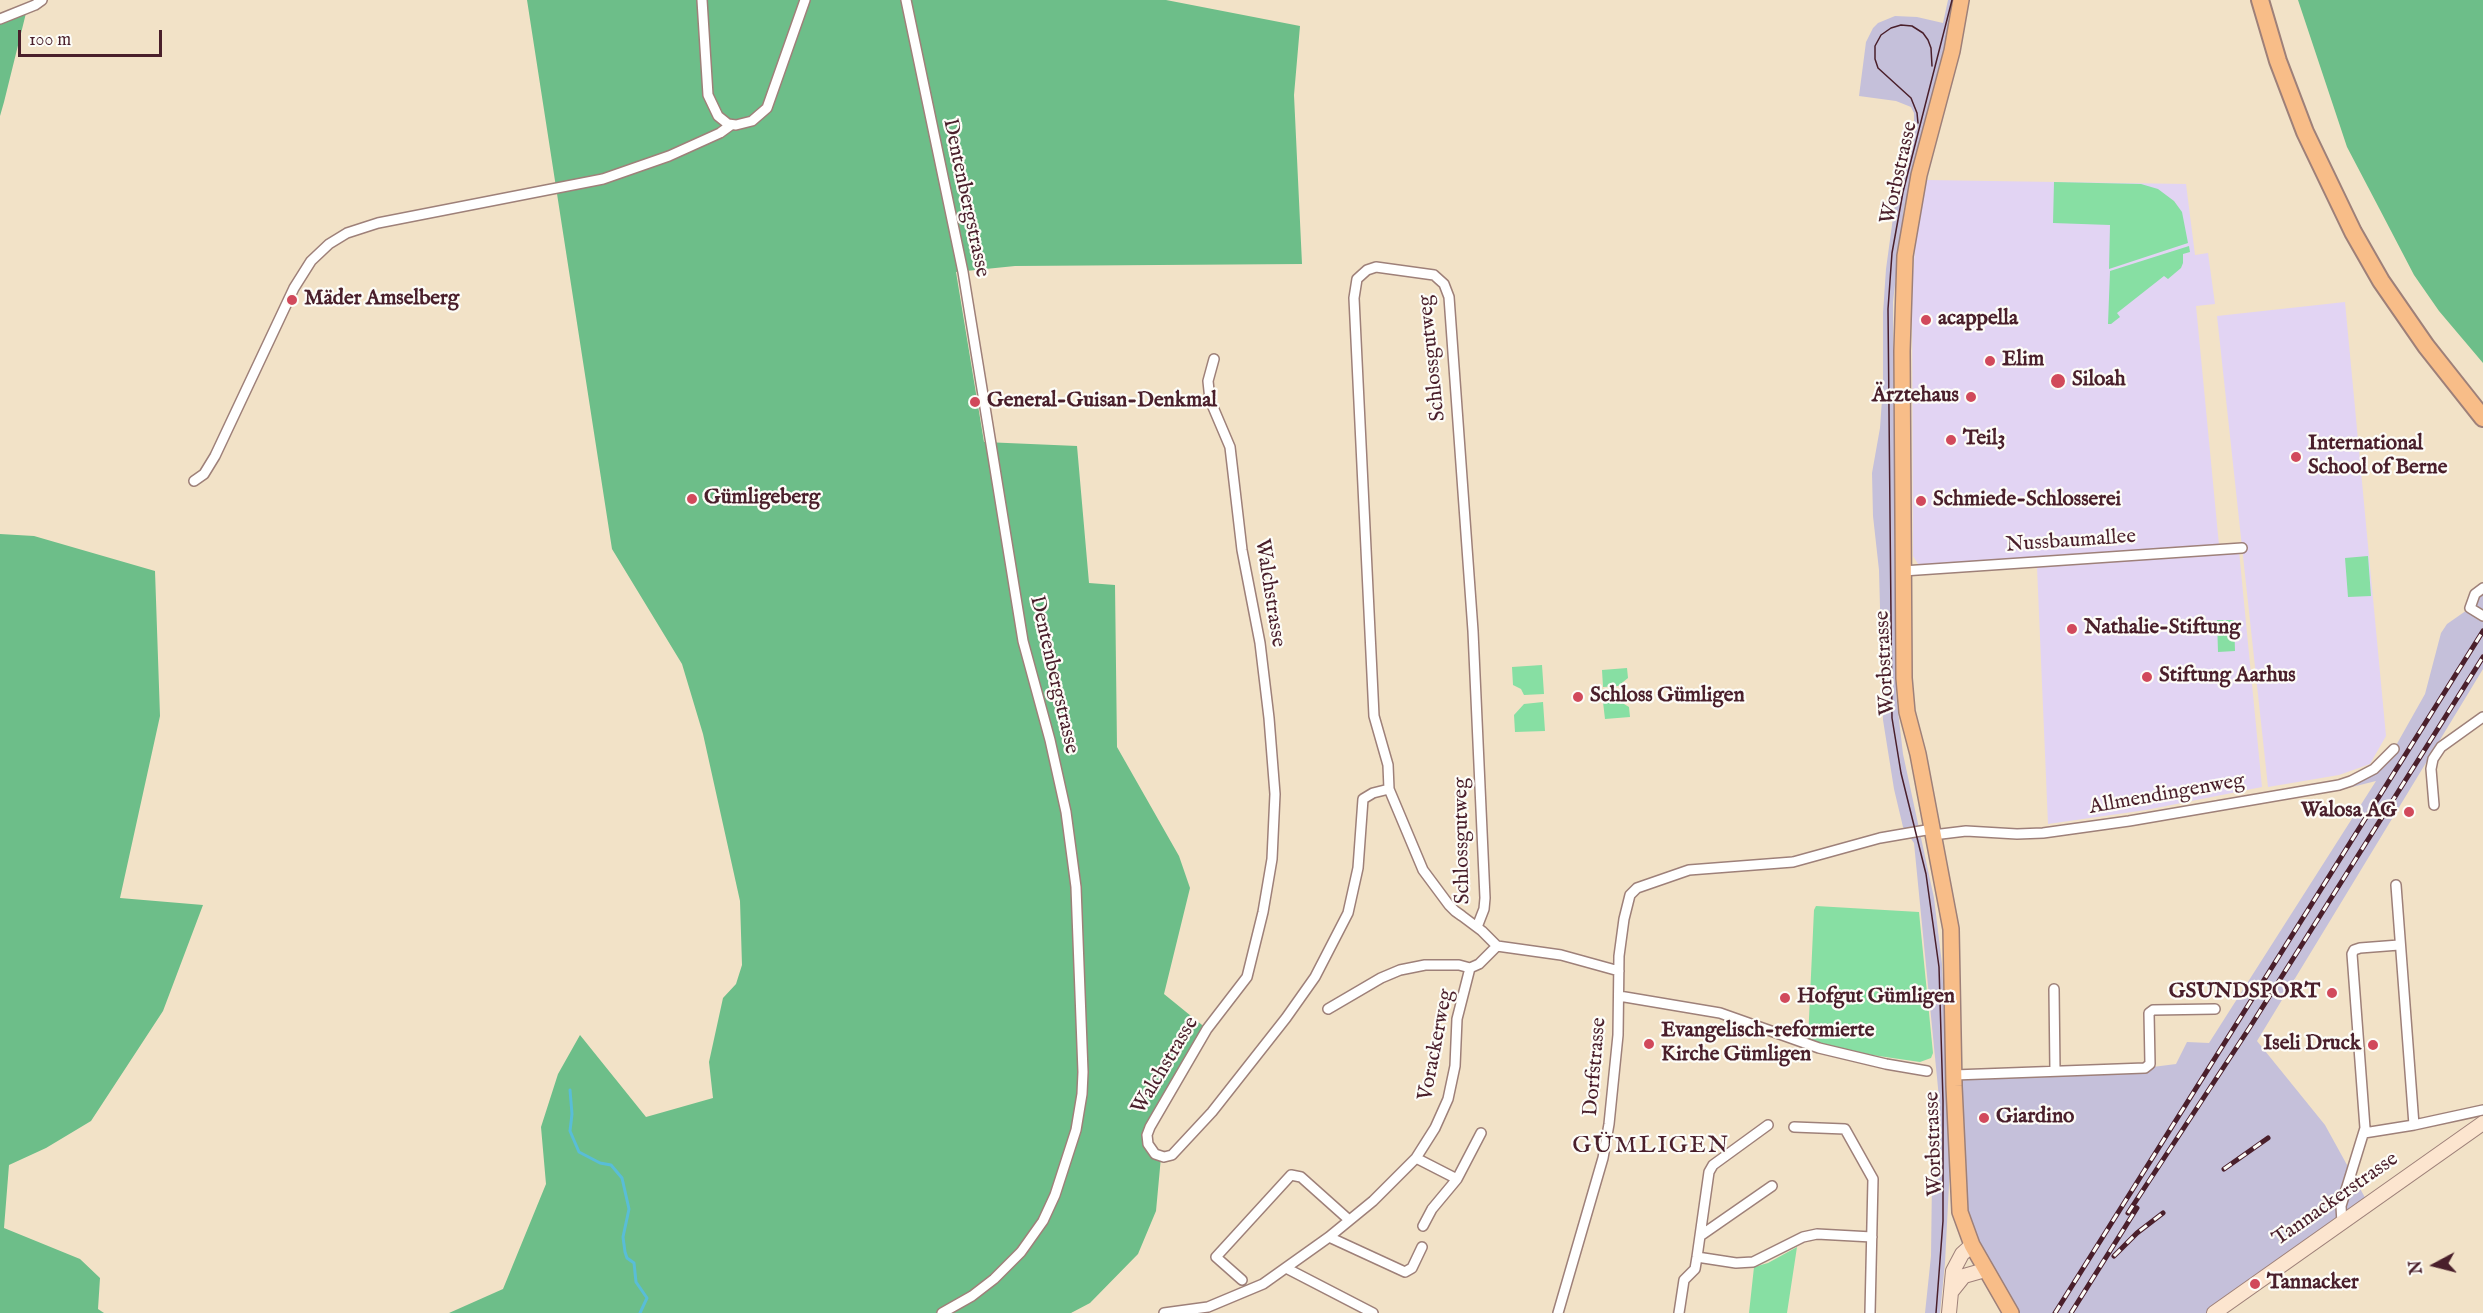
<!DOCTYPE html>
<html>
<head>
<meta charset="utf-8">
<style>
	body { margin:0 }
	#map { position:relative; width:2483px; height:1313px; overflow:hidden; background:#f2e2c7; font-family:"IM FELL English",serif }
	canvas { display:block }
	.north { position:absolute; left:2405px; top:1235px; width:60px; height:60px; -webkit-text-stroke:4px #fdfcf7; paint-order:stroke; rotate:263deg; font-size:16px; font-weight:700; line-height:24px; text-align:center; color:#4a1f2b }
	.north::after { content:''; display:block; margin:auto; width:21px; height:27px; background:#4a1f2b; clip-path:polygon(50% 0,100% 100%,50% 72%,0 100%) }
	.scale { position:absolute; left:18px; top:30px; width:144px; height:27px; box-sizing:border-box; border:3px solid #4a1f2b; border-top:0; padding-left:8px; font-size:18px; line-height:21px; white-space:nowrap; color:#4a1f2b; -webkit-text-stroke:4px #fdfcf7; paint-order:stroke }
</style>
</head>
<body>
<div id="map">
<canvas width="2483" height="1313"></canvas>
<div class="north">N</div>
<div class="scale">100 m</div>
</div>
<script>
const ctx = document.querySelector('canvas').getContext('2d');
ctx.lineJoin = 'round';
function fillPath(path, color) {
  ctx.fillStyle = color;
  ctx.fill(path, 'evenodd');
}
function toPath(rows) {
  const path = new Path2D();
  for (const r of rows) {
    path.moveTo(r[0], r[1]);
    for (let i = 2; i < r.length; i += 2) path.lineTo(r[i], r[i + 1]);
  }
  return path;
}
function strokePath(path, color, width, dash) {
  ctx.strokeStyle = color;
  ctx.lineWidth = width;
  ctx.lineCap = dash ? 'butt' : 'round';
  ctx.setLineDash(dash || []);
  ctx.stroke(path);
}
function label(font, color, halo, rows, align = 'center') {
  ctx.font = font + ' "IM FELL English",serif';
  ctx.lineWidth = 4.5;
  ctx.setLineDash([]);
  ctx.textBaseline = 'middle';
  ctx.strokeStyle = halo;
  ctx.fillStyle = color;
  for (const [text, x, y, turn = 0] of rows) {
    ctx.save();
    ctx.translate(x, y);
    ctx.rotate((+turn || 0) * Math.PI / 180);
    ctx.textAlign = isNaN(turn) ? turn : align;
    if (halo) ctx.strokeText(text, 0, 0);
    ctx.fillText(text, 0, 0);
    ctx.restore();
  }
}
fillPath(toPath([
	[1927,180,2186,184,2195,255,2208,253,2215,304,2196,306,2219,545,1920,567,1913,556,1912,287,1916,236],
	[2345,302,2386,736,2370,764,2339,775,2268,787,2217,316],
	[2239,551,2262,787,2146,810,2048,824,2037,567]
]), '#e2d4f3');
fillPath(toPath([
	[1948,0,1956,0,1952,25,1904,208,1893,302,1896,694,1903,754,1934,898,1942,964,1949,1101,1950,1165,1945,1263,1940,1313,1925,1313,1931,1256,1933,1102,1939,1098,1914,843,1903,827,1894,789,1883,720,1879,570,1873,516,1872,473,1880,428,1883,385,1883,313,1886,269,1895,203,1914,130,1914,113,1911,107,1896,101,1859,96,1866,42,1873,28,1878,23,1895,16,1917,17,1943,23],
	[2483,588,2483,669,2257,1041,2325,1125,2368,1203,2214,1313,2020,1313,1985,1270,1963,1223,1954,1075,2145,1068,2176,1064,2187,1042,2209,1043,2376,781,2344,789,2339,785,2351,781,2394,749,2425,694,2441,633,2447,624,2470,608]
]), '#c5c0da');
fillPath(toPath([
	[2054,182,2141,184,2158,189,2174,201,2182,212,2188,243,2109,269,2110,225,2053,223],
	[2189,246,2190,252,2183,254,2183,263,2181,268,2168,279,2164,276,2117,313,2120,317,2111,324,2108,324,2110,271],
	[2368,556,2371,596,2348,597,2345,558],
	[2217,620,2234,620,2235,651,2218,652],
	[1542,665,1544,694,1524,695,1521,689,1513,685,1512,667],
	[1627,668,1628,678,1618,686,1603,687,1602,670],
	[1619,701,1629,707,1630,717,1605,719,1603,702],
	[1543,702,1545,731,1515,732,1514,715,1524,704],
	[1816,906,1919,912,1933,1053,1931,1058,1920,1062,1858,1053,1808,1040,1814,910],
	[1797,1247,1787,1313,1749,1313,1754,1267,1768,1263]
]), '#87dfa3');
fillPath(toPath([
	[527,0,1166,0,1300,26,1294,95,1302,264,1015,266,956,272,984,442,1077,446,1089,583,1115,585,1117,747,1179,856,1190,888,1164,994,1207,1029,1147,1135,1161,1157,1156,1211,1138,1254,1090,1303,1071,1313,449,1313,503,1289,546,1184,541,1127,558,1074,580,1035,646,1117,713,1098,709,1062,723,998,736,984,742,965,740,901,703,734,682,664,612,549],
	[2298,0,2483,0,2483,363,2439,311,2414,275,2379,208,2347,147],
	[27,9,4,102,0,116,0,21],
	[0,534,34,536,155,571,160,716,120,898,203,905,163,1011,91,1121,46,1148,9,1165,4,1228,80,1259,100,1278,98,1309,104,1313,0,1313]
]), '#6dbe89');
strokePath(toPath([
	[570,1090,572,1114,570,1131,579,1152,600,1163,611,1165,622,1178,629,1209,623,1237,625,1252,627,1258,634,1263,636,1282,647,1298,640,1313]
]), '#59bdd7', 3);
const street = toPath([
	[702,0,708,95,718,116,728,124,736,125,752,121,767,108,805,0],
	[906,0,963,272,1023,641,1050,740,1066,812,1076,887,1083,1072,1082,1094,1076,1130,1055,1195,1043,1221,1021,1252,994,1279,972,1296,942,1313],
	[0,19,35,5,42,0],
	[1214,359,1208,381,1210,400,1230,447,1242,550,1260,643,1269,718,1275,794,1272,859,1263,912,1247,977,1207,1029,1150,1127,1147,1135,1148,1144,1155,1154,1164,1157,1172,1155,1212,1112,1286,1018,1315,977,1348,913,1358,868,1363,799,1373,793,1389,789],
	[194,481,204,474,215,456,294,288,311,261,329,244,347,233,378,223,603,179,669,156,720,133,731,125],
	[1903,571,2242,548],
	[2483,588,2475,594,2470,608,2483,616],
	[2434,805,2431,769,2433,759,2441,747,2483,717],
	[1933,835,1966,831,2017,834,2043,833,2129,821,2339,785,2351,781,2374,769,2394,749],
	[1477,927,1484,909,1485,898,1473,631,1449,297,1444,284,1434,275,1376,267,1367,270,1357,279,1354,298,1374,716,1388,765,1389,789,1423,870,1449,905,1455,911,1462,916,1482,931,1497,946],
	[1497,946,1561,955,1619,971],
	[2054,989,2055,1071],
	[1619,996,1720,1013,1819,1048,1886,1064,1927,1071],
	[1328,1009,1381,978,1400,970,1425,965,1459,965,1470,968,1479,964,1497,946],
	[1954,1075,2145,1068,2150,1064,2149,1013,2153,1010,2215,1009],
	[2414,1125,2483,1110],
	[1794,1127,1845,1129,1873,1179,1870,1313],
	[2364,1133,2414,1125,2396,885],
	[1416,1158,1457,1179,1432,1209,1423,1226],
	[1457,1179,1481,1133],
	[2342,1223,2341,1206,2365,1128,2352,954,2354,950,2360,948,2399,945],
	[1700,1236,1772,1186],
	[1329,1237,1405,1272,1412,1268,1422,1247],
	[1697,1257,1736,1263,1753,1262,1803,1237,1817,1234,1872,1237],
	[1286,1268,1373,1313],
	[1242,1280,1216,1257,1291,1175,1301,1177,1348,1219],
	[1164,1313,1208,1307,1263,1284,1329,1237,1373,1201,1416,1158,1435,1128,1448,1099,1455,1066,1457,1019,1470,968],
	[1558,1313,1603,1158,1609,1124,1618,1035,1619,956,1624,919,1630,895,1637,888,1689,870,1793,862,1880,838,1932,829],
	[1679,1313,1684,1280,1695,1269,1697,1257,1709,1172,1713,1165,1768,1125]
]);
const secondary = toPath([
	[1952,1291,1964,1276,1985,1270],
	[1949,1313,1953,1271,1962,1254,1972,1245],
	[2214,1313,2483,1123]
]);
const primary = toPath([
	[1961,0,1952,51,1919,175,1905,256,1902,351,1904,678,1907,712,1918,754,1951,929,1954,1086,1960,1212,1972,1245,2011,1313]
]);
const highway = toPath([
	[2260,0,2278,61,2305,132,2353,232,2381,281,2426,346,2483,418]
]);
strokePath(street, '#9e8079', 12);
strokePath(secondary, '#9e8079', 16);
strokePath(primary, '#9e8079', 18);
strokePath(highway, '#9e8079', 20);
strokePath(street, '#fff', 9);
strokePath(secondary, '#fce5cf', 14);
strokePath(primary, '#f8bd88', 15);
strokePath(highway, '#f8bd88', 16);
strokePath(toPath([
	[1918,123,1917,113,1911,98,1878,68,1875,59,1875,46,1881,35,1891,28,1901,25,1912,26,1923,33,1928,40,1931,48,1932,66],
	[1936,1313,1943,1221,1943,1101,1939,967,1926,874,1901,773,1892,718,1888,309,1892,253,1903,192,1952,0]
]), '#4a1f2b', 1.5);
const rail = toPath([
	[2224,1169,2268,1138],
	[2128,1213,2250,1027,2483,657],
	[2114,1256,2137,1233,2163,1213],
	[2055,1313,2483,631],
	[2071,1313,2137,1208]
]);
strokePath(rail, '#4a1f2b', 5);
strokePath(rail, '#fdfcf7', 3, [9]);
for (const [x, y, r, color] of [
	[292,300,6,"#d1495b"],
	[1926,320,6,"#d1495b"],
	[1990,361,6,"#d1495b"],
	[2058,381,8,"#d1495b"],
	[1971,397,6,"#d1495b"],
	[975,402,6,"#d1495b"],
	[1951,440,6,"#d1495b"],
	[2296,457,6,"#d1495b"],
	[692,499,6,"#d1495b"],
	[1921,501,6,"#d1495b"],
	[2072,629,6,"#d1495b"],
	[2147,677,6,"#d1495b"],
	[1578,697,6,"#d1495b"],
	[2409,812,6,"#d1495b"],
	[2332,993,6,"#d1495b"],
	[1785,998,6,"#d1495b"],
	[1649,1044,6,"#d1495b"],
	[2373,1045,6,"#d1495b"],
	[1984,1118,6,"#d1495b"],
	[2255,1284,6,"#d1495b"]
]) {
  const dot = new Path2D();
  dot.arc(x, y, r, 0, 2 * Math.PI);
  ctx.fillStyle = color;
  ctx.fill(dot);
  strokePath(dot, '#fdfcf7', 2);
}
label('21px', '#4a1f2b', '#fdfcf7', [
	["Worbstrasse",1900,173,-77],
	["Dentenbergstrasse",965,198,78],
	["Schlossgutweg",1433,358,-96],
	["Nussbaumallee",2071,542,-4],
	["Walchstrasse",1269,593,81],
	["Worbstrasse",1886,663,-93],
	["Dentenbergstrasse",1053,675,77],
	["Allmendingenweg",2167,795,-10],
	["Schlossgutweg",1463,841,-91],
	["Vorackerweg",1437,1045,-79],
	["Walchstrasse",1166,1066,-59],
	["Dorfstrasse",1596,1067,-85],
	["Worbstrasse",1935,1144,-92],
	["Tannackerstrasse",2336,1200,-35]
]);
label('bold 21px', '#4a1f2b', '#fdfcf7', [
	["Mäder Amselberg",304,300],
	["acappella",1938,320],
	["Elim",2002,361],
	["Siloah",2072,381],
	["Ärztehaus",1959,397,"right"],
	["General-Guisan-Denkmal",987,402],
	["Teil3",1963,440],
	["International",2308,445],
	["School of Berne",2308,469],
	["Gümligeberg",704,499],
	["Schmiede-Schlosserei",1933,501],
	["Nathalie-Stiftung",2084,629],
	["Stiftung Aarhus",2159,677],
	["Schloss Gümligen",1590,697],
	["Walosa AG",2397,812,"right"],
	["GSUNDSPORT",2320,993,"right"],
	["Hofgut Gümligen",1797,998],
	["Evangelisch-reformierte",1661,1032],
	["Kirche Gümligen",1661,1056],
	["Iseli Druck",2361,1045,"right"],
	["Giardino",1996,1118],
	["Tannacker",2267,1284]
], 'left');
ctx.letterSpacing = '1.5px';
label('24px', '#4a1f2b', '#fdfcf7', [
	["GÜMLIGEN",1651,1147]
]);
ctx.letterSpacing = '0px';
</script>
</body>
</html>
